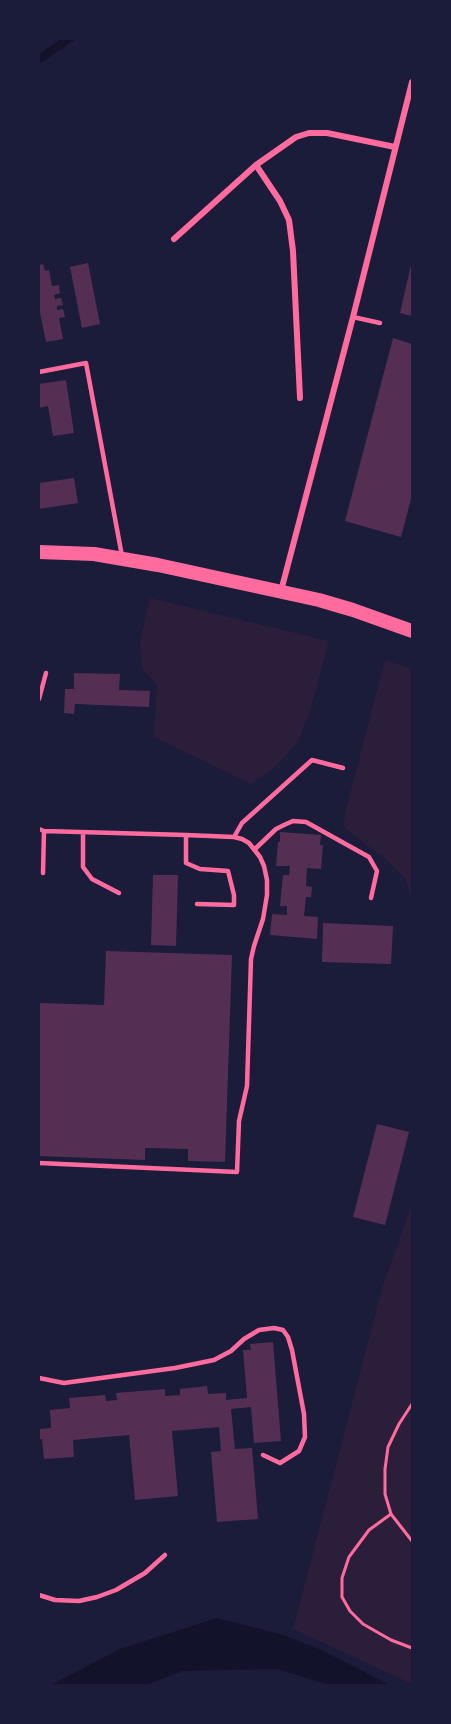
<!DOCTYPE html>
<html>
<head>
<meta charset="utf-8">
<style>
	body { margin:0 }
	#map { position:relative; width:451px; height:1724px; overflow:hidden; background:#1b1b3a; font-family:"Roboto Condensed",sans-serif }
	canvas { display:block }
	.frame { position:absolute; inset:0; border:40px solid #1b1b3a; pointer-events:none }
</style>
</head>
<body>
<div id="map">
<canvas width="451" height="1724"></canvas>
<div class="frame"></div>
</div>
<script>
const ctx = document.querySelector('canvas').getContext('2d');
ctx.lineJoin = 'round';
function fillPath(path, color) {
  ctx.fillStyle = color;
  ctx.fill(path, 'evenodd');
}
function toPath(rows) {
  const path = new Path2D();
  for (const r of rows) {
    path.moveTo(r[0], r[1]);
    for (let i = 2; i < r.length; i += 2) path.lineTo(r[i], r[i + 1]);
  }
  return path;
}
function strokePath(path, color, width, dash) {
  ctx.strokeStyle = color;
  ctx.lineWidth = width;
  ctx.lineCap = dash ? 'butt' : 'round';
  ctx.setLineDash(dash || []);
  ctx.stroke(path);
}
fillPath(toPath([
	[150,598,329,641,311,708,298,742,273,769,251,784,154,737,157,686,142,668,140,641],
	[385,660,412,669,412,916,411,899,406,880,389,862,343,827,346,809],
	[412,1204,412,1684,293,1629,383,1285]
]), '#2a1e3b');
fillPath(toPath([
	[61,39,76,39,39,64,39,54],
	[217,1618,283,1635,319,1649,390,1685,329,1685,277,1669,182,1671,146,1685,51,1685,120,1649]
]), '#12122b');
fillPath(toPath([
	[88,263,100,324,82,328,70,267],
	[43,264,45,271,49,270,52,286,59,285,60,293,54,295,55,299,61,298,63,305,57,306,57,310,63,309,65,317,59,318,63,339,46,342,39,308,39,265],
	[411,265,412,266,412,316,400,313],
	[393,338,412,344,412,495,401,537,345,521],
	[66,380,74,433,53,436,48,406,39,408,39,384],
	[74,478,78,503,39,509,39,483],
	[74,673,120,674,119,690,150,691,149,707,75,704,74,714,64,713,65,689,74,689],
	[280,832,321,835,320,845,323,845,321,869,307,868,306,886,312,887,311,897,306,897,304,916,318,917,317,939,270,935,272,914,287,915,287,906,280,906,283,875,289,875,290,866,276,866,278,842,280,842],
	[153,875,178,875,176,946,151,945],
	[323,923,393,926,391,964,322,962],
	[106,951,232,955,225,1162,188,1161,188,1149,145,1148,145,1160,39,1156,39,1003,104,1005],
	[377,1124,409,1132,385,1225,353,1217],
	[273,1342,281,1441,254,1443,251,1407,231,1409,235,1449,252,1448,258,1519,217,1522,211,1452,221,1451,219,1427,172,1431,178,1496,135,1500,129,1435,73,1440,74,1457,44,1459,42,1439,39,1439,39,1429,51,1428,50,1410,70,1408,69,1398,105,1395,106,1401,117,1400,116,1393,165,1389,165,1396,180,1395,180,1389,207,1386,208,1394,226,1393,226,1400,247,1398,243,1350,251,1350,250,1344]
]), '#542f53');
strokePath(toPath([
	[412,1404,399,1424,388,1447,385,1469,385,1494,391,1514,412,1541],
	[391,1514,369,1530,349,1557,342,1578,342,1597,350,1611,363,1624,391,1640,412,1648]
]), '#ff6b9d', 3);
strokePath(toPath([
	[353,317,380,323],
	[39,372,86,363,122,556],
	[39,699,46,673],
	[39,829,44,831,186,835,234,837,242,839,249,843,260,857,264,866,267,880,267,895,263,919,254,946,251,959,247,1086,239,1121,237,1172,39,1163],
	[83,833,83,867,92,879,119,893],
	[186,835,186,863,200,869,228,871,234,895,234,905,197,904],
	[234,837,242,823,312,760,343,768],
	[255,849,276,829,284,825,293,821,306,822,369,857,377,871,371,898],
	[43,873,44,831],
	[39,1378,64,1383,175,1368,214,1360,231,1351,244,1339,259,1330,274,1328,283,1330,288,1337,292,1350,304,1414,305,1437,299,1451,280,1463,263,1455],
	[39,1595,55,1600,79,1601,97,1597,116,1590,145,1573,165,1555]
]), '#ff6b9d', 4.5);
strokePath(toPath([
	[256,165,280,201,289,220,293,251,300,398],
	[174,239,256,165,296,137,309,133,327,133,395,147],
	[281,591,353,317,412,82]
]), '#ff6b9d', 6);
strokePath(toPath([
	[39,552,94,554,158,565,319,600,353,610,412,631]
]), '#ff6b9d', 14);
</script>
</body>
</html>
